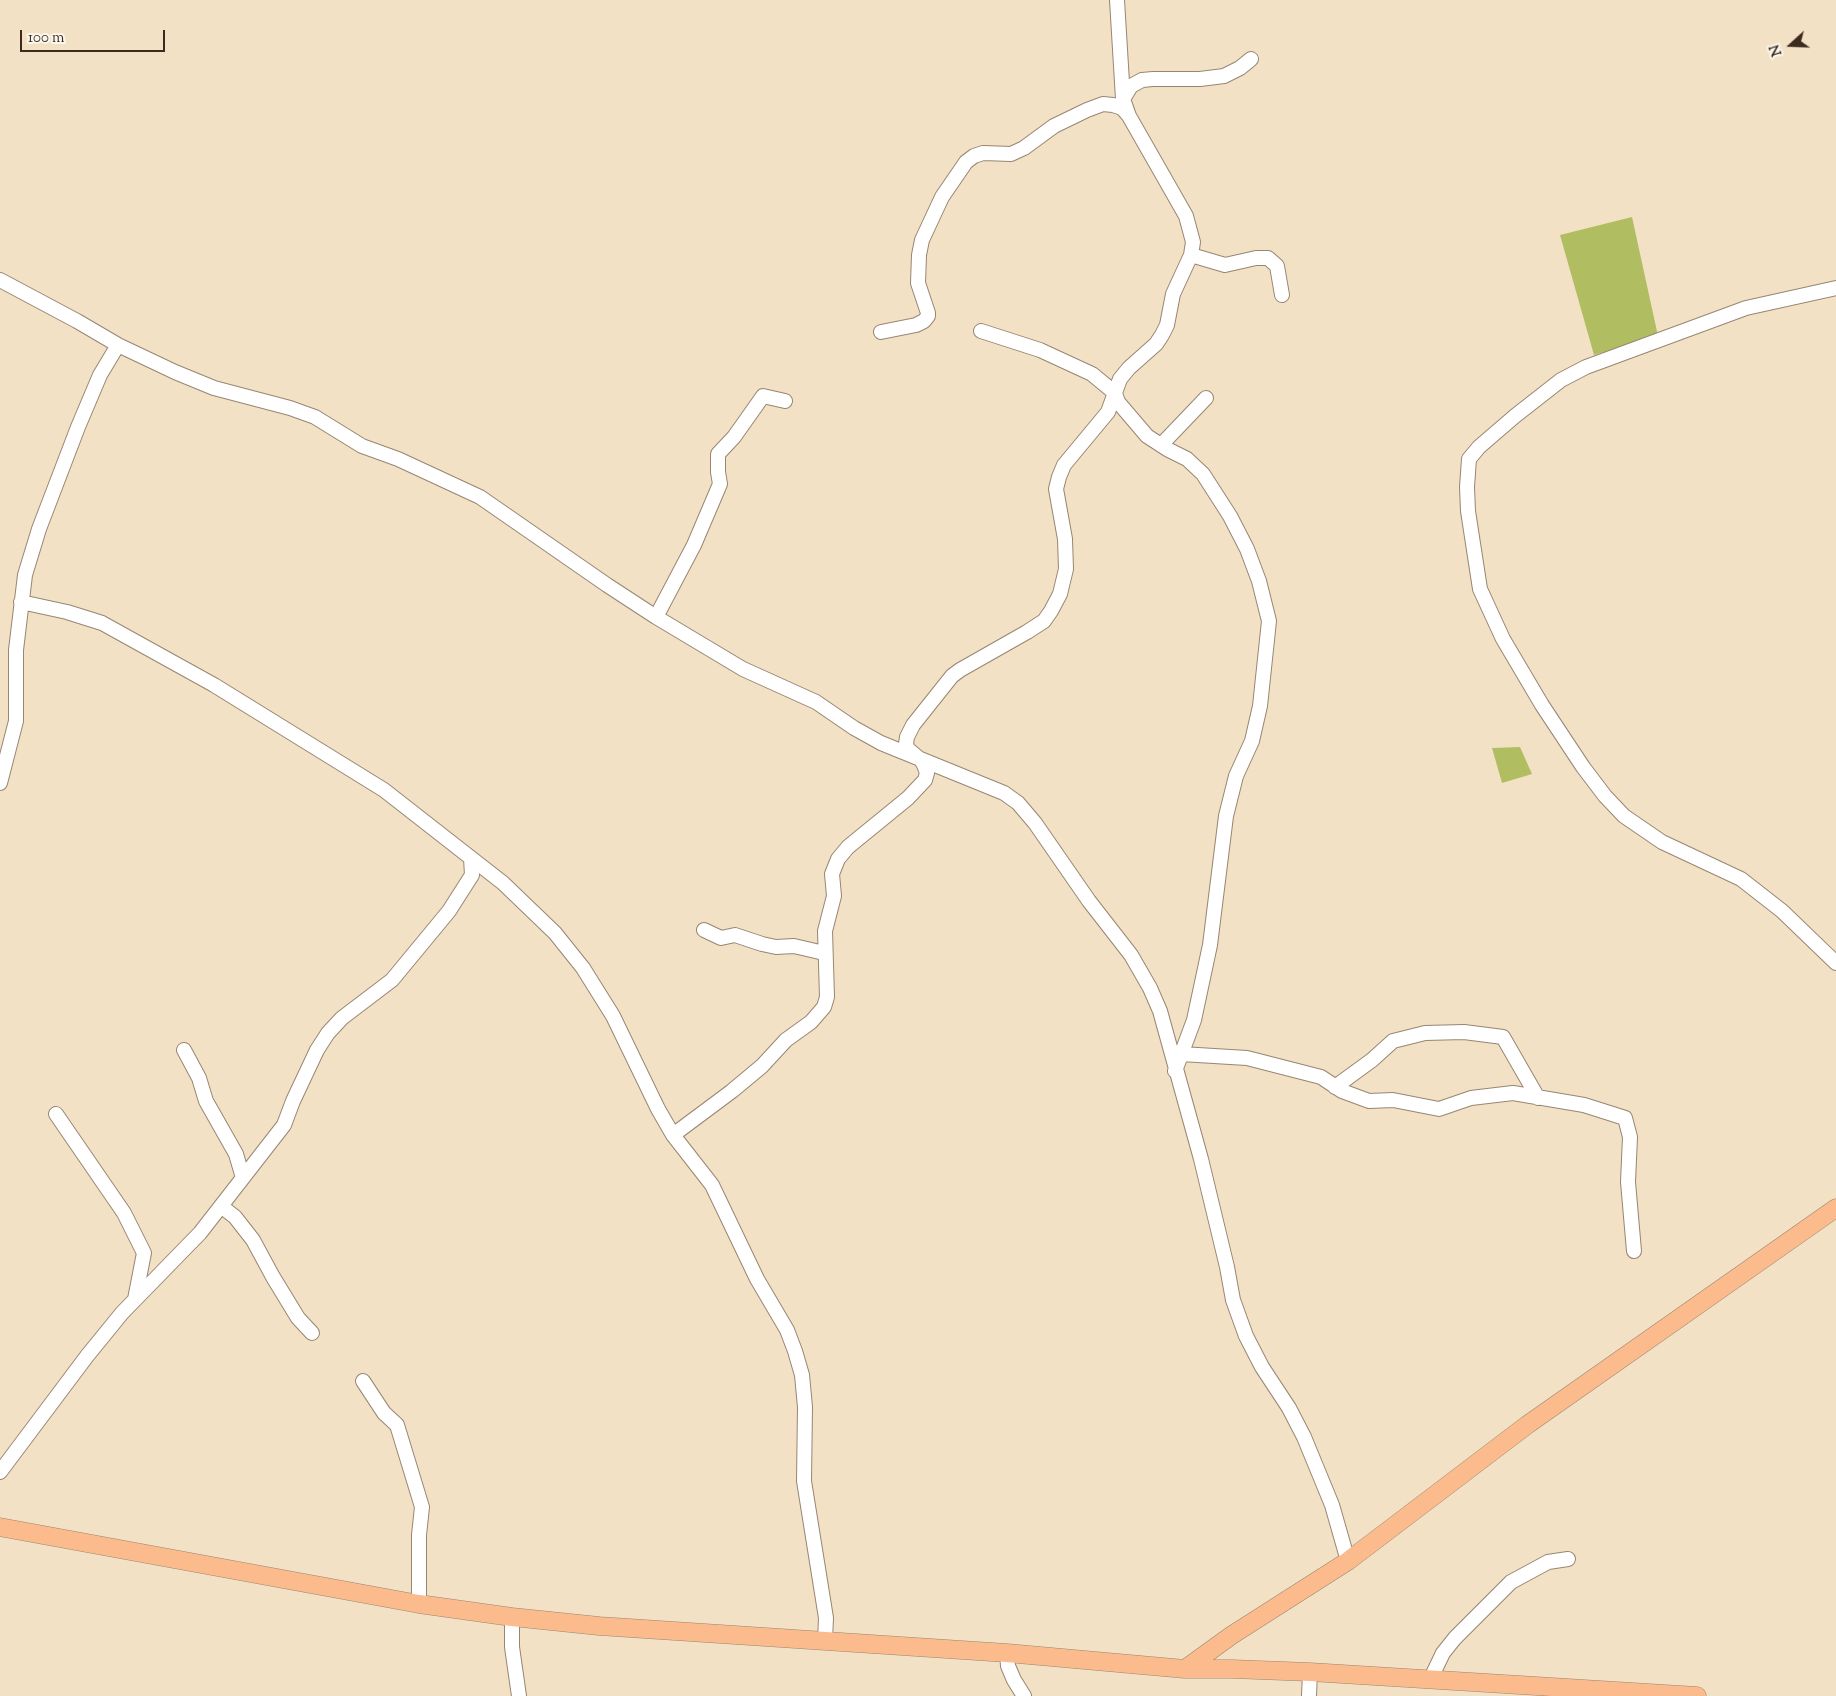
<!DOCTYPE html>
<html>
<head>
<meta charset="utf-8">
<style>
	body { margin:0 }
	#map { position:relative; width:1836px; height:1696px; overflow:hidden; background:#f3e1c5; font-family:"Sorts Mill Goudy",serif }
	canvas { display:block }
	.north { position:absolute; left:1766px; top:20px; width:50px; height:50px; -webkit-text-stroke:4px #fbf7ec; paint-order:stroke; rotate:250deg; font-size:14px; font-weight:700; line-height:20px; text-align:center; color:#3b2a1e }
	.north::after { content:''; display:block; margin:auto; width:18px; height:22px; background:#3b2a1e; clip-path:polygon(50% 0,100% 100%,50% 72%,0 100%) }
	.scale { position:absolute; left:20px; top:30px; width:145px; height:22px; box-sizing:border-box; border:2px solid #3b2a1e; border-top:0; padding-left:6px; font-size:15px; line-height:18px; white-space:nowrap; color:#3b2a1e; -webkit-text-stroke:4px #fbf7ec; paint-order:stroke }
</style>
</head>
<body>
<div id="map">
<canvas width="1836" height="1696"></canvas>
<div class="north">N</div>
<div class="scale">100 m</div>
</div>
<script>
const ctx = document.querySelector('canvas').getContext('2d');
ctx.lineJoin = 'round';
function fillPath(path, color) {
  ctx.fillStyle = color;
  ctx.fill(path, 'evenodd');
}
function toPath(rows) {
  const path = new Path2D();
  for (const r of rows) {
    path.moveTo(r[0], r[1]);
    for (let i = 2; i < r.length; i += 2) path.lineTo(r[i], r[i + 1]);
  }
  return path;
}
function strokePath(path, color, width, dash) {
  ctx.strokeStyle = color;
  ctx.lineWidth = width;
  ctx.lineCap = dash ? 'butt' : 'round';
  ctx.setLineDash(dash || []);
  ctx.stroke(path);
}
fillPath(toPath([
	[1632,217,1658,336,1594,355,1560,235],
	[1520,747,1532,774,1502,783,1492,748]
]), '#b0be61');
const minor = toPath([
	[1123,99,1131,86,1142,80,1153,79,1200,79,1224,76,1240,68,1251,59],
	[1191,255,1225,265,1256,258,1268,258,1277,266,1282,295],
	[0,280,77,321,118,345,175,372,214,388,290,408,315,417,362,446,398,459,480,497,607,585,656,617,743,669,816,702,854,728,881,743,1004,793,1018,803,1035,823,1089,901,1131,955,1150,988,1160,1011,1201,1159,1227,1267,1233,1300,1246,1336,1262,1367,1289,1408,1304,1437,1332,1505,1348,1561],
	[1836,288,1746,308,1586,367,1561,380,1515,416,1479,447,1469,459,1467,487,1468,511,1480,589,1503,639,1542,705,1583,767,1605,796,1624,816,1662,842,1741,879,1782,911,1836,963],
	[981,331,1040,350,1092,374,1115,393,1118,402,1147,436,1167,449,1187,459,1203,474,1230,516,1247,549,1259,581,1269,621,1260,706,1252,741,1236,776,1226,816,1210,945,1194,1020,1175,1071],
	[881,332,916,325,924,321,928,316,928,313,918,283,919,255,922,240,942,197,966,162,974,156,983,153,1011,154,1024,148,1054,126,1087,110,1103,104,1113,105,1122,108,1129,116],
	[1161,445,1206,398],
	[21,602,67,612,102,623,214,685,384,790,503,883,555,933,583,968,613,1016,658,1109,673,1135,712,1185,757,1279,787,1330,795,1351,802,1375,805,1407,804,1481,826,1618,825,1640],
	[656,617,694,545,720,484,718,472,718,454,734,437,763,396,785,401],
	[0,783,16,721,16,650,25,575,39,529,78,427,100,375,118,345],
	[704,930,721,938,735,935,762,944,776,947,794,946,824,953],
	[184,1050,199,1078,206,1101,236,1154,243,1178],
	[1181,1054,1247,1058,1321,1077,1342,1091,1369,1101,1393,1100,1439,1109,1471,1098,1513,1093,1584,1105,1625,1118,1630,1137,1628,1182,1634,1251],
	[1335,1087,1372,1060,1393,1041,1425,1033,1464,1032,1503,1037,1538,1098],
	[56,1114,124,1213,144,1253,135,1299],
	[673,1135,732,1091,762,1066,786,1040,811,1022,824,1007,827,997,825,931,834,896,832,874,838,859,848,847,908,798,925,780,927,773,924,765,921,760,908,749,906,744,907,737,913,725,952,676,960,670,1027,632,1044,621,1051,611,1060,594,1066,569,1065,539,1056,489,1059,477,1064,465,1108,412,1120,379,1129,368,1156,344,1162,335,1167,325,1173,294,1191,255,1193,242,1186,216,1129,116,1123,99,1117,0],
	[221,1206,235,1217,253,1240,273,1277,298,1318,312,1333],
	[363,1381,384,1413,397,1425,422,1507,419,1535,419,1604],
	[0,1472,87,1356,122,1313,200,1233,284,1125,293,1101,317,1050,328,1033,342,1018,392,980,449,911,472,875,471,858],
	[512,1617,512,1647,519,1696],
	[1007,1653,1008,1666,1014,1680,1024,1696],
	[1430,1680,1443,1653,1455,1638,1511,1582,1548,1562,1568,1559],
	[1309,1696,1310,1672]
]);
const major = toPath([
	[0,1527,419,1604,512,1617,599,1626,1007,1653,1185,1669,1232,1669,1310,1672,1697,1696],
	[1185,1669,1232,1635,1348,1561,1527,1425,1836,1208]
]);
strokePath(minor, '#978672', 16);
strokePath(major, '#978672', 19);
strokePath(minor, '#fff', 14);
strokePath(major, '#fbbb8c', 18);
</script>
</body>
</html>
